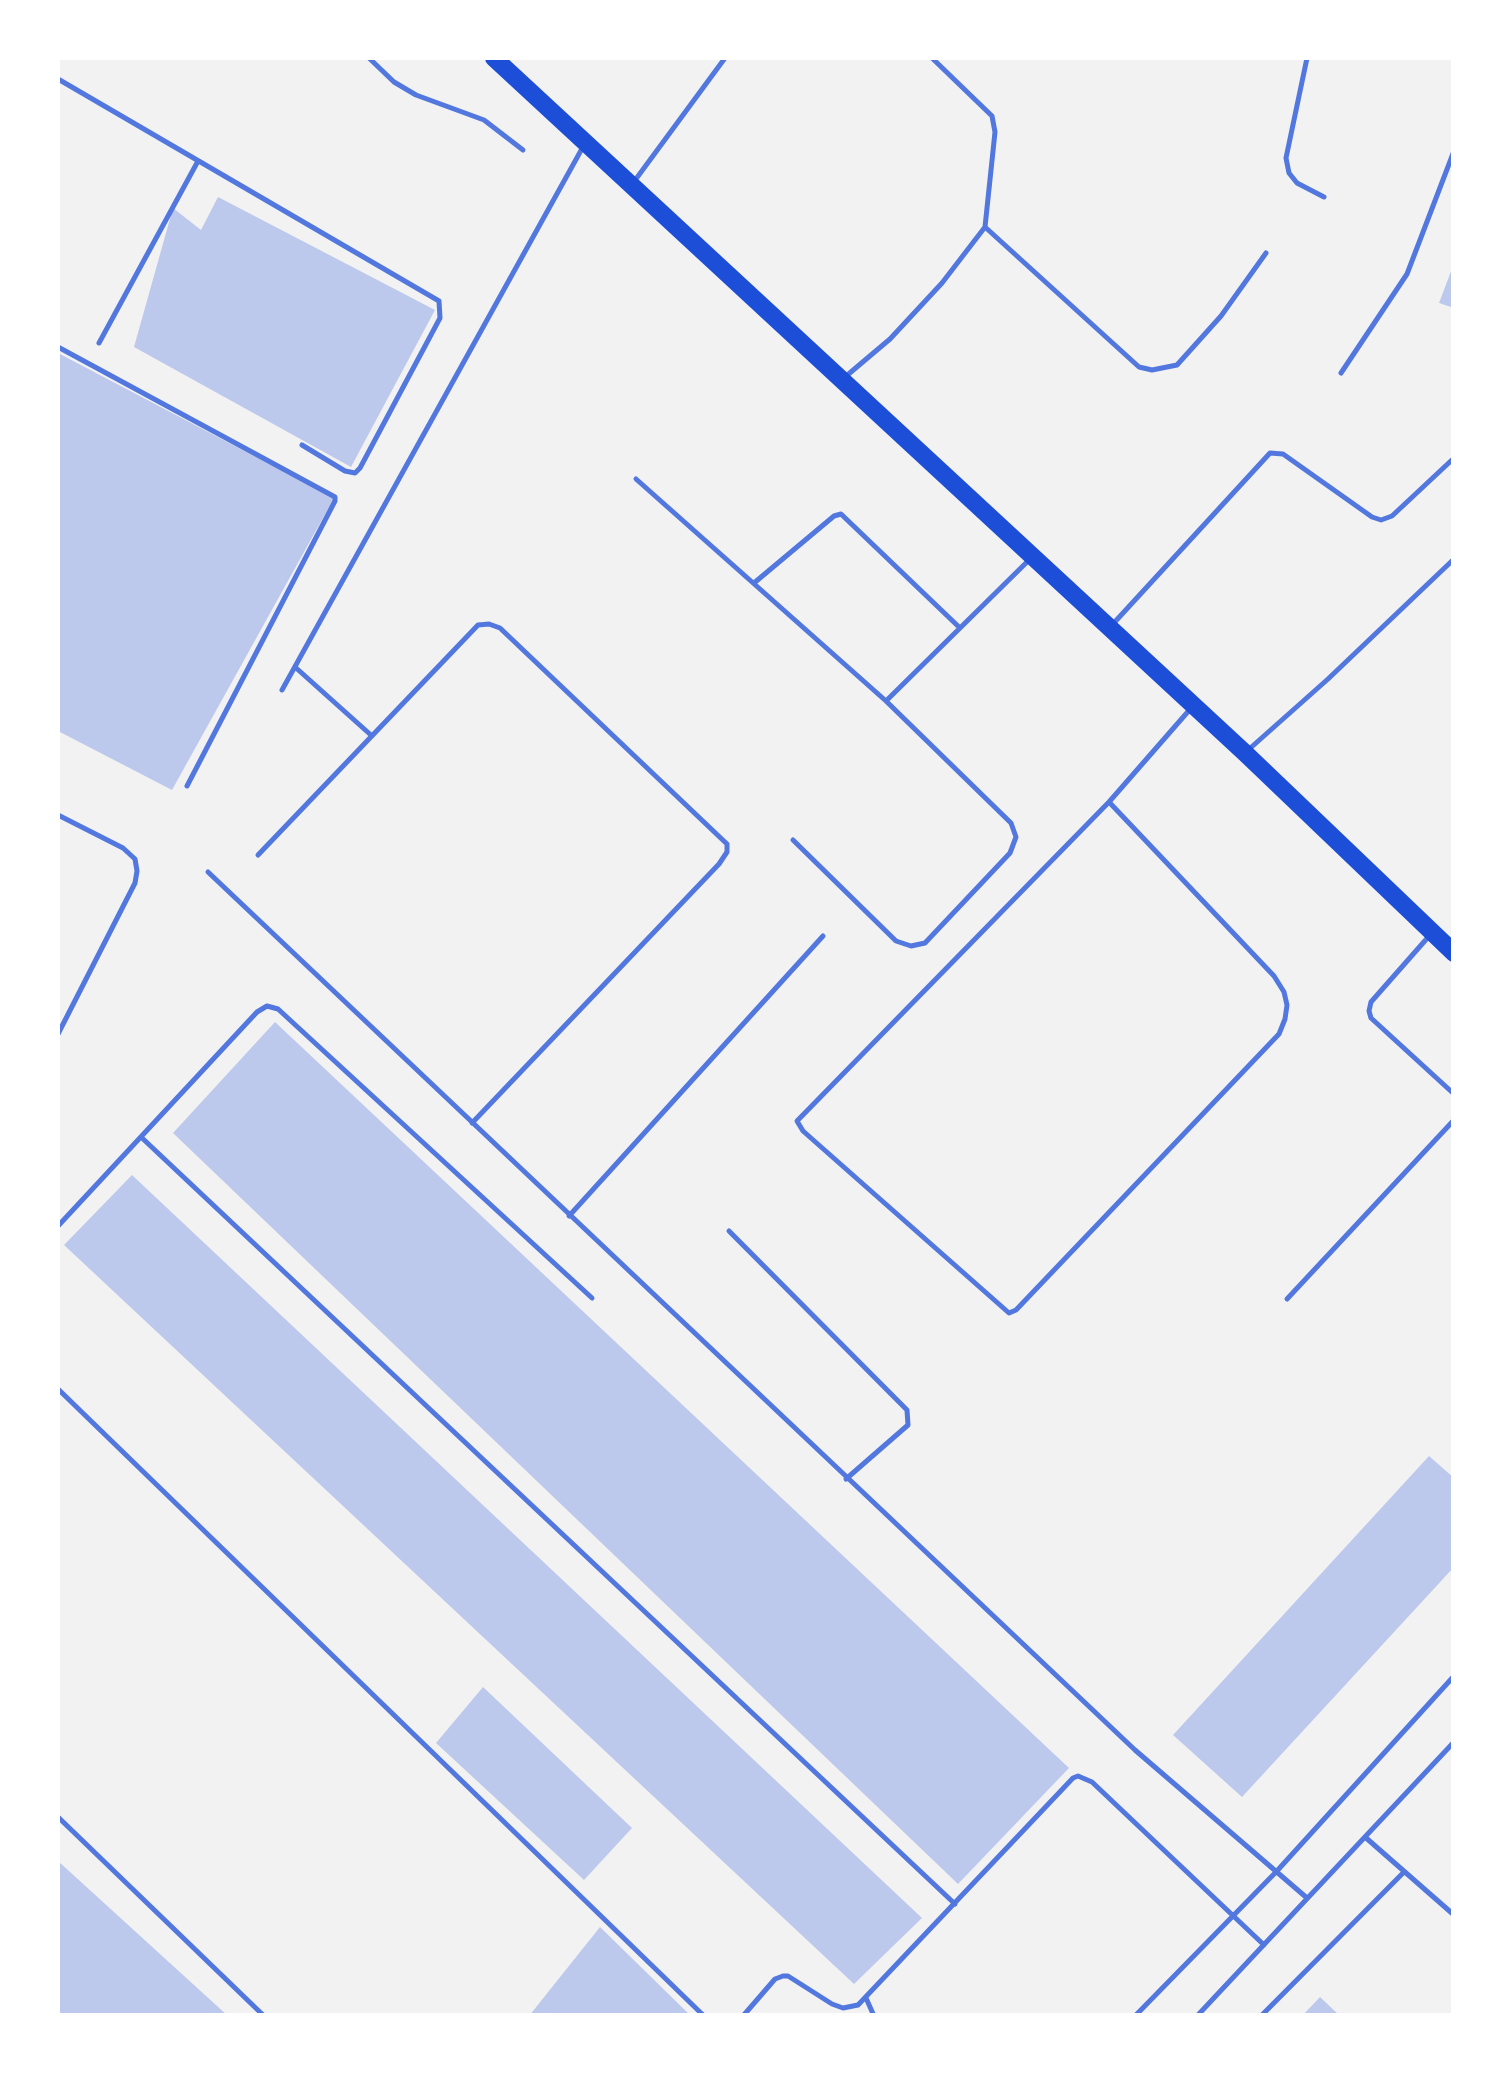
<!DOCTYPE html>
<html>
<head>
<meta charset="utf-8">
<style>
	body { margin:0 }
	#map { position:relative; width:1511px; height:2073px; overflow:hidden; background:#f2f2f2; font-family:"Noto Serif",serif }
	canvas { display:block }
	.frame { position:absolute; inset:0; border:60px solid #fff; pointer-events:none }
</style>
</head>
<body>
<div id="map">
<canvas width="1511" height="2073"></canvas>
<div class="frame"></div>
</div>
<script>
const ctx = document.querySelector('canvas').getContext('2d');
ctx.lineJoin = 'round';
function fillPath(path, color) {
  ctx.fillStyle = color;
  ctx.fill(path, 'evenodd');
}
function toPath(rows) {
  const path = new Path2D();
  for (const r of rows) {
    path.moveTo(r[0], r[1]);
    for (let i = 2; i < r.length; i += 2) path.lineTo(r[i], r[i + 1]);
  }
  return path;
}
function strokePath(path, color, width, dash) {
  ctx.strokeStyle = color;
  ctx.lineWidth = width;
  ctx.lineCap = dash ? 'butt' : 'round';
  ctx.setLineDash(dash || []);
  ctx.stroke(path);
}
fillPath(toPath([
	[218,197,435,310,351,467,134,347,173,208,201,230],
	[1453,266,1454,266,1454,308,1439,303],
	[58,353,334,498,172,790,58,731],
	[275,1022,1069,1768,958,1884,173,1133],
	[132,1175,922,1918,854,1984,64,1245],
	[1429,1456,1454,1478,1454,1567,1242,1797,1173,1735],
	[483,1687,632,1828,584,1880,436,1743],
	[58,1861,228,2016,58,2016],
	[600,1927,691,2016,529,2016],
	[1320,1997,1340,2016,1302,2016]
]), '#bdc9ec');
strokePath(toPath([
	[369,58,394,82,416,95,484,120,523,150],
	[1307,58,1286,158,1289,173,1297,183,1324,197],
	[58,79,439,301,440,318,360,468,355,473,345,471,302,445],
	[633,183,725,58],
	[985,227,1139,367,1152,370,1177,365,1221,316,1266,253],
	[99,343,198,161],
	[58,347,335,497,335,501,187,786],
	[1341,373,1407,274,1454,151],
	[845,377,890,339,942,283,985,227,995,132,992,116,932,58],
	[636,479,886,701,1030,559],
	[754,583,834,516,841,514,960,628],
	[1112,625,1270,453,1283,454,1372,517,1381,520,1392,516,1454,458],
	[295,667,372,736],
	[282,690,584,145],
	[1247,751,1328,679,1454,559],
	[1109,802,1274,976,1284,992,1287,1005,1285,1019,1279,1034,1016,1310,1009,1313,803,1131,797,1121,1109,802,1192,707],
	[58,815,123,848,135,859,137,871,135,883,58,1034],
	[793,840,896,941,911,946,925,943,1010,853,1016,837,1011,823,886,701],
	[258,855,478,625,489,624,500,628,727,844,727,852,719,864,472,1123],
	[208,872,1135,1750,1307,1898],
	[1430,935,1371,1002,1369,1011,1371,1018,1454,1094],
	[141,1137,955,1904],
	[569,1216,823,936],
	[58,1226,257,1012,267,1006,278,1009,592,1298],
	[729,1231,907,1410,908,1425,846,1479],
	[1287,1299,1454,1120],
	[58,1389,704,2016],
	[58,1817,264,2016],
	[1365,1837,1454,1915],
	[866,1998,874,2016],
	[743,2016,775,1979,783,1976,788,1976,832,2004,843,2008,858,2005,1073,1778,1078,1776,1092,1782,1264,1945],
	[1135,2016,1276,1872,1454,1676],
	[1197,2016,1454,1742],
	[1261,2016,1404,1872]
]), '#5277de', 5);
strokePath(toPath([
	[494,58,1245,753,1454,953]
]), '#1d4ed8', 18);
</script>
</body>
</html>
